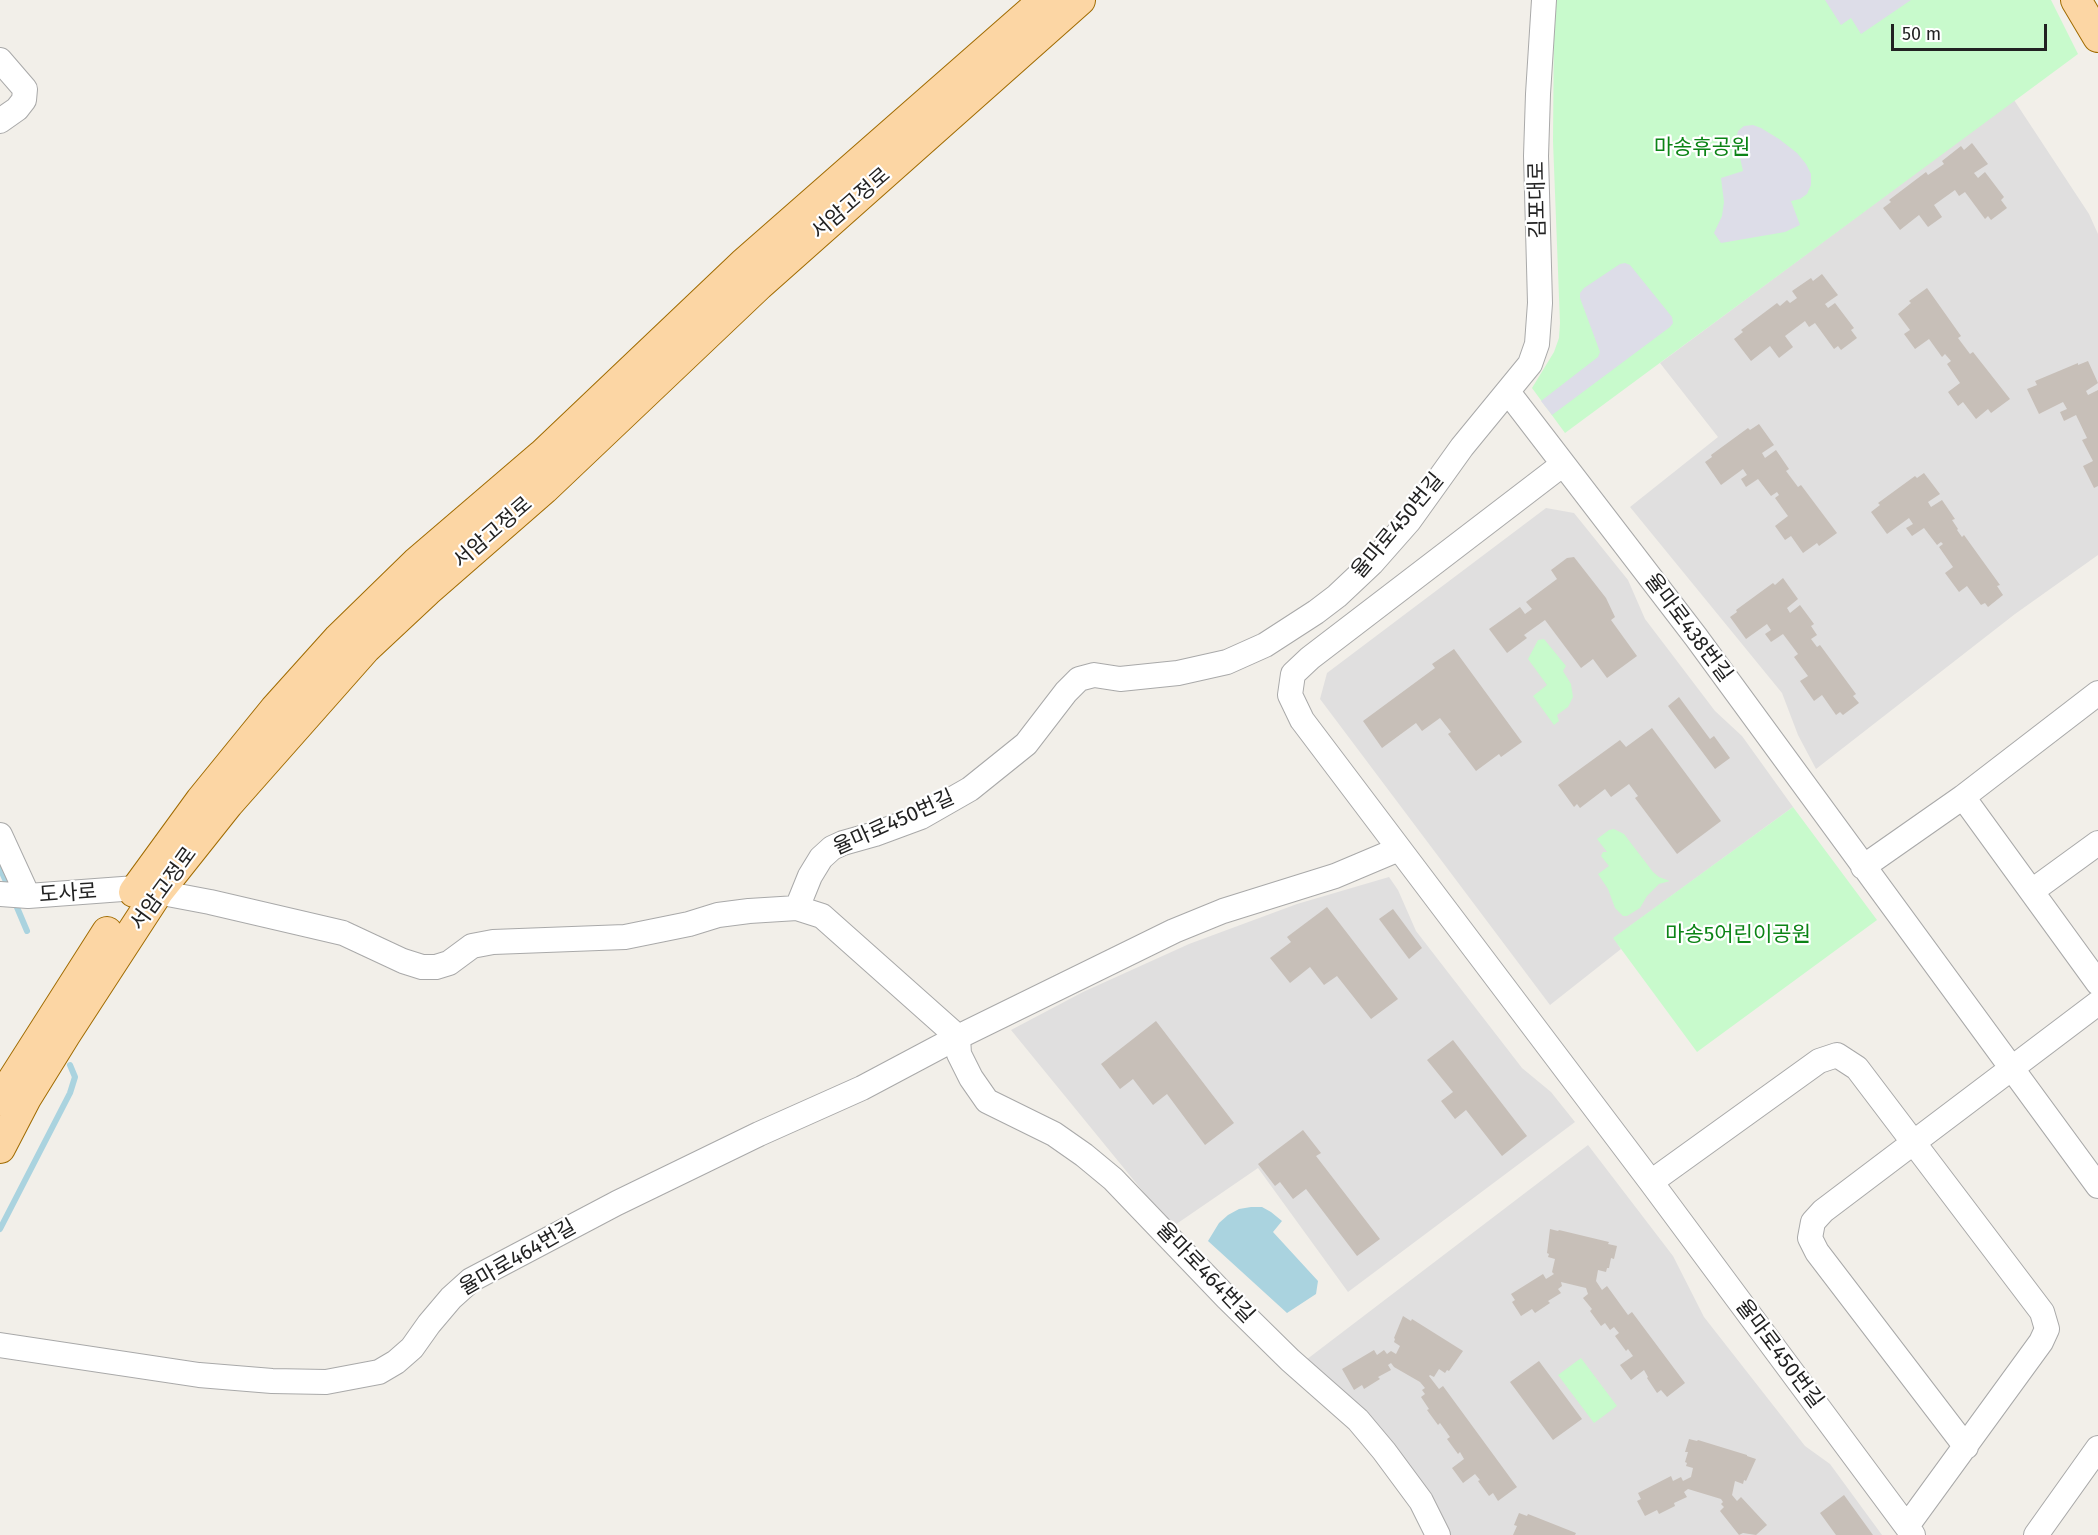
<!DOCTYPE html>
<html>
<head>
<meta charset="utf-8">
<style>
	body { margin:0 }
	#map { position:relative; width:2098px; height:1535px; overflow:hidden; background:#f2efe9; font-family:"Fira Sans",sans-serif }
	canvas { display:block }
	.scale { position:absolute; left:1891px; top:24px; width:156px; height:27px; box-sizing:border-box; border:3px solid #222; border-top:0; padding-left:8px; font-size:18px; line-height:21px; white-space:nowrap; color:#222; -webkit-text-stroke:4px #fff; paint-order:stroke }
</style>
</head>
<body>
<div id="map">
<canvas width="2098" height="1535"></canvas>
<div class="scale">50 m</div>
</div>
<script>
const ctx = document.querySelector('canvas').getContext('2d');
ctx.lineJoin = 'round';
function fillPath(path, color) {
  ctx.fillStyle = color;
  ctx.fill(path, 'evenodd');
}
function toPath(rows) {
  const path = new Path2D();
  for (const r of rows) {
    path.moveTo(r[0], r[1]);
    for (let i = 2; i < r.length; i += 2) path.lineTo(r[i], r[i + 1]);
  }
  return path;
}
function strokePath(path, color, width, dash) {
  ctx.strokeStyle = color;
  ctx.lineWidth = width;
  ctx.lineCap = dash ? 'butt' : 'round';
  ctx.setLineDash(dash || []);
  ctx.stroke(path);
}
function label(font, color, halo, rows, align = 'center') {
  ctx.font = font + ' "Fira Sans","Noto Sans KR",sans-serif';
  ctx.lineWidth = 4.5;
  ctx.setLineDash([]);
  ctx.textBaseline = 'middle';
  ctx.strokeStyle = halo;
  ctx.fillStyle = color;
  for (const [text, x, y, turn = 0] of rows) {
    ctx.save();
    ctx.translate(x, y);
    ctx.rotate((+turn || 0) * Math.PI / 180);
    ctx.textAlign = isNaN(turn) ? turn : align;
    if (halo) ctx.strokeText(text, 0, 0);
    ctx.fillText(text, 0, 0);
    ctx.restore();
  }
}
fillPath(toPath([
	[2014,100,2089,214,2098,234,2098,555,2015,614,1816,769,1798,735,1782,693,1630,507,1718,437,1660,363],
	[1546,508,1574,513,1628,580,1645,619,1715,711,1742,736,1793,807,1614,938,1621,949,1550,1005,1320,699,1327,673],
	[1389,877,1398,890,1416,931,1522,1068,1551,1092,1575,1122,1348,1292,1258,1168,1172,1227,1011,1030,1083,992,1189,944,1297,904],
	[1588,1145,1673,1256,1704,1317,1805,1446,1830,1464,1882,1535,1447,1535,1302,1363]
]), '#e0dfdf');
fillPath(toPath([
	[1556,0,2051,0,2078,54,1565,433,1532,388,1554,352,1559,338,1560,323,1553,141,1554,23],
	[1544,639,1566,666,1563,671,1571,684,1573,697,1568,707,1557,715,1559,721,1554,725,1533,696,1547,685,1528,659,1538,640],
	[1793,807,1877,920,1697,1052,1613,938],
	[1614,829,1624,834,1653,872,1659,877,1670,881,1659,884,1647,896,1640,908,1627,916,1623,916,1615,908,1608,889,1598,874,1609,866,1601,856,1603,852,1607,852,1597,839,1609,830],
	[1581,1358,1617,1406,1594,1423,1558,1375]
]), '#c8facc');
fillPath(toPath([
	[1825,0,1911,0,1861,34,1851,18,1841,25],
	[1753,125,1761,128,1779,139,1797,153,1806,164,1811,174,1811,185,1807,194,1800,199,1791,201,1800,225,1785,232,1721,243,1714,233,1722,216,1724,202,1721,178,1743,171,1736,140,1738,131,1744,126],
	[1625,263,1630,265,1672,317,1673,323,1670,327,1552,415,1541,401,1598,357,1600,352,1580,298,1580,293,1584,288,1620,264]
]), '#dddde8');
fillPath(toPath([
	[1251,1207,1262,1207,1271,1212,1282,1221,1273,1232,1318,1281,1316,1294,1287,1313,1208,1241,1219,1223,1228,1215,1239,1209]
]), '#aad3df');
strokePath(toPath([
	[0,868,8,886],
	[16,905,27,931],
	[0,1229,70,1093,75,1077,70,1065]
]), '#aad3df', 6);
fillPath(toPath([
	[1972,143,1988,164,1974,173,1978,178,1985,172,2004,197,2001,200,2007,208,1991,220,1988,216,1985,219,1965,192,1959,196,1955,190,1934,205,1942,217,1928,227,1919,215,1900,230,1883,208,1891,202,1889,200,1926,172,1928,175,1944,164,1942,161,1961,146,1964,150],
	[1822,274,1838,295,1825,304,1828,308,1835,303,1854,328,1851,330,1857,338,1841,350,1838,346,1834,349,1815,323,1809,327,1805,321,1785,336,1793,347,1779,358,1770,346,1751,361,1734,339,1743,332,1741,330,1777,303,1780,306,1787,300,1790,303,1797,298,1792,291,1811,278,1813,281],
	[1927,288,1961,336,1958,338,1970,354,1973,352,2010,399,1991,413,1988,409,1976,419,1963,402,1958,406,1948,392,1960,383,1947,364,1951,361,1945,354,1942,357,1929,339,1915,349,1904,334,1910,330,1898,314,1911,303,1909,301],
	[2088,361,2098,383,2086,391,2088,395,2098,390,2098,486,2094,488,2083,466,2093,461,2082,440,2087,438,2076,415,2064,421,2060,412,2067,409,2063,402,2039,414,2027,389,2037,385,2035,381,2078,363,2078,365],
	[1759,424,1774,445,1762,453,1765,458,1776,450,1789,469,1786,471,1798,487,1801,485,1837,533,1819,546,1817,543,1803,553,1791,536,1785,540,1775,526,1788,516,1775,498,1779,495,1777,492,1771,496,1758,479,1746,487,1741,479,1747,475,1743,469,1721,485,1705,462,1712,457,1711,455,1748,428,1750,430],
	[1924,473,1940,494,1928,502,1931,507,1942,500,1955,519,1952,520,1958,529,1957,530,1962,537,1964,535,2000,585,1997,586,2003,595,1988,607,1985,603,1981,605,1967,586,1959,592,1945,573,1953,567,1939,547,1943,544,1941,542,1937,545,1924,528,1912,536,1906,528,1913,524,1909,518,1887,534,1871,512,1880,505,1878,503,1915,476,1917,478],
	[1574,557,1606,598,1615,617,1611,620,1637,656,1607,678,1593,659,1581,668,1545,620,1524,635,1527,638,1507,653,1489,629,1520,607,1525,614,1532,609,1526,602,1557,579,1551,570,1567,558],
	[1783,578,1798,599,1787,608,1790,613,1800,605,1814,624,1811,626,1817,635,1811,639,1817,647,1820,645,1856,694,1853,696,1859,703,1843,715,1840,712,1836,715,1822,695,1814,701,1800,681,1808,676,1794,657,1798,654,1783,634,1771,642,1765,634,1771,630,1767,624,1746,639,1730,617,1737,612,1736,610,1773,583,1775,585],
	[1454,649,1522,742,1501,757,1499,754,1476,771,1448,734,1451,732,1440,718,1422,731,1416,723,1382,748,1363,721,1435,668,1432,664],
	[1679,697,1710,739,1714,736,1730,758,1715,769,1668,706],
	[1652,728,1721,821,1677,854,1635,798,1638,796,1629,784,1611,797,1605,789,1580,808,1577,804,1574,807,1558,785,1620,740,1626,747],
	[1327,907,1398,999,1371,1019,1337,976,1324,985,1310,967,1290,983,1270,958,1291,942,1287,937],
	[1393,909,1422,948,1409,959,1379,919],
	[1156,1021,1234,1123,1205,1145,1167,1094,1153,1105,1133,1079,1120,1089,1101,1064],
	[1453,1040,1527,1136,1502,1156,1466,1110,1455,1119,1441,1101,1453,1092,1427,1060],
	[1303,1130,1321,1153,1316,1156,1380,1239,1357,1256,1306,1189,1293,1199,1280,1182,1275,1186,1258,1164],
	[1550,1229,1558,1231,1559,1230,1609,1242,1608,1244,1617,1246,1614,1259,1611,1258,1609,1268,1607,1268,1606,1272,1598,1270,1596,1281,1602,1290,1607,1286,1628,1315,1632,1312,1685,1383,1667,1397,1661,1390,1657,1393,1647,1378,1648,1377,1644,1370,1631,1380,1620,1365,1633,1356,1628,1349,1626,1351,1615,1336,1619,1333,1614,1327,1610,1330,1605,1323,1601,1326,1590,1311,1592,1309,1583,1298,1588,1294,1586,1288,1561,1282,1562,1286,1558,1289,1561,1293,1548,1301,1550,1303,1535,1313,1532,1309,1521,1316,1512,1302,1515,1300,1511,1294,1543,1274,1546,1279,1554,1274,1552,1272,1555,1259,1548,1257,1549,1254,1547,1253],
	[1403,1316,1411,1321,1412,1319,1463,1351,1449,1371,1447,1370,1445,1373,1439,1369,1434,1377,1430,1375,1429,1376,1439,1389,1443,1386,1517,1487,1498,1501,1493,1493,1489,1496,1478,1481,1480,1480,1475,1474,1463,1483,1452,1468,1464,1459,1460,1452,1458,1454,1447,1439,1450,1437,1440,1423,1438,1425,1427,1410,1429,1409,1421,1397,1425,1394,1422,1390,1425,1388,1420,1382,1394,1367,1391,1363,1388,1365,1391,1370,1378,1377,1380,1379,1364,1389,1362,1385,1354,1390,1342,1369,1374,1350,1377,1355,1384,1350,1387,1354,1391,1351,1396,1354,1400,1346,1394,1342,1395,1339,1394,1338],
	[1539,1361,1582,1419,1553,1440,1510,1382],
	[1689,1439,1697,1441,1698,1440,1747,1455,1747,1456,1756,1459,1746,1481,1744,1480,1743,1484,1735,1481,1732,1495,1737,1501,1741,1497,1767,1525,1756,1535,1743,1533,1739,1535,1720,1511,1724,1507,1721,1504,1723,1502,1721,1499,1688,1489,1684,1492,1687,1497,1674,1503,1675,1506,1659,1514,1657,1510,1645,1516,1637,1501,1641,1499,1638,1493,1671,1476,1673,1481,1681,1477,1683,1481,1691,1477,1693,1468,1686,1466,1687,1463,1685,1462,1688,1452,1685,1452],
	[1844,1495,1873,1535,1836,1535,1820,1513],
	[1519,1513,1527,1516,1528,1514,1576,1533,1575,1535,1513,1535,1517,1526,1514,1525]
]), '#c7bfb8');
const minor = toPath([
	[0,60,25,89,24,100,17,109,0,121],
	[1508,392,1696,637,2098,1186],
	[1562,465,1310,658,1293,674,1290,695,1302,720,1651,1182,1913,1535],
	[1963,797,2098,983],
	[0,835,28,896],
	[1863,867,1963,797,2098,693],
	[2032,891,2098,843],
	[0,894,28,896,136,888,210,902,343,933,403,961,422,967,436,967,449,963,472,946,493,942,625,937,689,924,718,915,749,911,797,908,822,916,958,1037,959,1054,971,1078,987,1101,1054,1134,1084,1155,1113,1179,1227,1298,1290,1360,1358,1420,1384,1451,1421,1501,1438,1535],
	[797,908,810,876,821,858,832,848,843,843,875,834,921,817,970,789,1026,744,1066,692,1079,679,1094,675,1120,679,1178,673,1227,662,1265,645,1316,612,1337,596,1372,563,1409,521,1462,447,1530,364,1537,344,1540,303,1536,156,1538,94,1544,0],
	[1651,1182,1819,1061,1837,1055,1857,1068,2042,1312,2047,1329,2041,1342,1907,1526],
	[0,1345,199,1375,272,1381,326,1382,379,1372,396,1362,412,1348,429,1324,451,1298,471,1280,617,1203,759,1134,862,1088,958,1037,1174,931,1223,911,1335,876,1399,849],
	[1966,1447,1817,1252,1810,1238,1813,1222,1823,1211,2098,1003],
	[2036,1535,2098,1448]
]);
const major = toPath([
	[2076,0,2098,37],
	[134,892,201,800,275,709,338,639,416,563,542,455,743,264,1044,0],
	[0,1100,107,932],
	[0,1148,26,1098,65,1035,158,892,228,804,366,648,427,591,544,489,759,285,1080,0]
]);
strokePath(minor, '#a9a9a9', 26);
strokePath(major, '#a06b00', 32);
strokePath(minor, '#fff', 24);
strokePath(major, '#fcd6a4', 30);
label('21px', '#0c8416', '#fff', [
	["마송휴공원",1702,148],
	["마송5어린이공원",1738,935]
]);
label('21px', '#222', '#fff', [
	["김포대로",1538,200,-91],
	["서암고정로",851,204,-41],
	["율마로450번길",1398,526,-50],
	["서암고정로",493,533,-41],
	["율마로438번길",1688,628,53],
	["율마로450번길",894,823,-24],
	["서암고정로",164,889,-54],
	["도사로",68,894,-4],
	["율마로464번길",518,1258,-30],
	["율마로464번길",1205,1273,46],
	["율마로450번길",1779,1354,53]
]);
</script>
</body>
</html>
